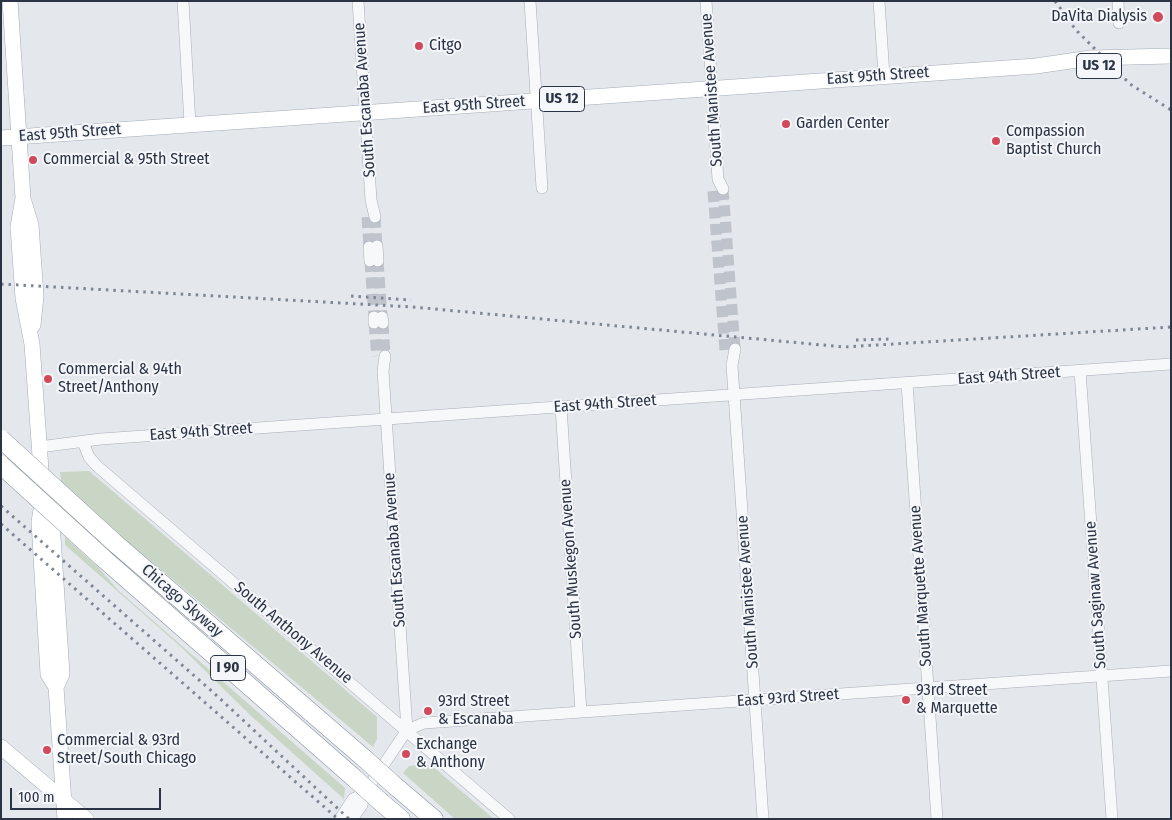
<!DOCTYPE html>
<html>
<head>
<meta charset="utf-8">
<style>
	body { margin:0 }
	#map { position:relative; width:1172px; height:820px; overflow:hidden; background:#e4e7ec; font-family:"Fira Sans Condensed",sans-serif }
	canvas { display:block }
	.frame { position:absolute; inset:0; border:2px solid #2b3445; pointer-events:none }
	.scale { position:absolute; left:10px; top:788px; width:151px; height:22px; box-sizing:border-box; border:2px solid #2b3445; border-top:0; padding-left:6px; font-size:15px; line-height:18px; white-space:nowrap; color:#2b3445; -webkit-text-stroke:4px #f4f6f9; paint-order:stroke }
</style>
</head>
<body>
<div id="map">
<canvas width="1172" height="820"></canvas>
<div class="frame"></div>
<div class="scale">100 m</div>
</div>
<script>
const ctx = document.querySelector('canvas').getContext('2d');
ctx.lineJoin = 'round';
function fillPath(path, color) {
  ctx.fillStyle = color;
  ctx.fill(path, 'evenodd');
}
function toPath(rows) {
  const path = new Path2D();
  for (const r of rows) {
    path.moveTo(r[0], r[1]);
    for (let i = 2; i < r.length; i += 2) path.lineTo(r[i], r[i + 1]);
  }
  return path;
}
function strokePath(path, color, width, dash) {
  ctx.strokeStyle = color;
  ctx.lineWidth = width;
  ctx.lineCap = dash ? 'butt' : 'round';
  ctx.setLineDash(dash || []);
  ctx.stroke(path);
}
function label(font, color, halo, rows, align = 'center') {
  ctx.font = font + ' "Fira Sans Condensed",sans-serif';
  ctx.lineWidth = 4;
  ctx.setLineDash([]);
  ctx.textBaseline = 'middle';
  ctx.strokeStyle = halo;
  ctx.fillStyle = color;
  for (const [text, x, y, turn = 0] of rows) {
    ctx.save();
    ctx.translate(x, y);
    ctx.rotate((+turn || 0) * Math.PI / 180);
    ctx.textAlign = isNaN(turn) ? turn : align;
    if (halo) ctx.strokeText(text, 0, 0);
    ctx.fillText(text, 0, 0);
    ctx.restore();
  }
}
fillPath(toPath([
	[89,471,377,717,377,739,373,747,122,537,61,482,60,472],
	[65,537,97,566,119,591,345,788,344,799,249,714,181,647,65,545],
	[420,765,431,765,494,819,455,819,403,773,409,766]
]), '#c9d6c5');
strokePath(toPath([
	[723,189,735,349],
	[713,191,725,350],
	[367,217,369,247],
	[375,217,377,246],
	[370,261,374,317],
	[378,261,382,317],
	[374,323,377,356],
	[383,323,385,356]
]), '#bfc3cb', 11, [11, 5.5]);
const minor = toPath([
	[183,1,190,124],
	[358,1,371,200,375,217],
	[530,1,542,188],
	[706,1,718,179,723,189],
	[879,1,884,76],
	[1118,1,1119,23],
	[377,246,378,261],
	[369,247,370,261],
	[374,317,374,323],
	[382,317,383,323],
	[735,349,732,365,763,819],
	[385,356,383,371,407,730],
	[1080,371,1112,819],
	[907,383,937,819],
	[561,407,581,712],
	[83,442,89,457,97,466,509,819],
	[39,447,101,439,1171,364],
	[340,819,353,799,364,794],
	[352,819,362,805,364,794,407,730,424,723,1171,671]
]);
const major = toPath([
	[10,1,23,198,18,227,23,298,32,344,43,498,39,522,48,674,56,687,65,819],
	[1,138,1036,66,1091,58,1171,56],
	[24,202,31,225,36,296,33,325],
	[45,504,52,522,62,674,56,687],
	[1,747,86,819]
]);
const highway = toPath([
	[116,544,365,759],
	[103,558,353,777],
	[394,785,434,819],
	[382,803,401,819]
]);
strokePath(minor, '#a9aeb7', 12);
strokePath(major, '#a3abb8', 16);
strokePath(highway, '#8b94a3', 19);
strokePath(minor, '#f7f8fa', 11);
strokePath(major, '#fff', 15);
strokePath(highway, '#fff', 18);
strokePath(toPath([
	[1055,1,1076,30,1130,84,1171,110],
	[1,284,413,307,844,347,1171,327],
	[351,296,411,300],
	[856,340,891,339],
	[1,506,215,694,349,819],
	[1,524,338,819]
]), '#7d8696', 3, [2.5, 5]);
const highwayBridge = toPath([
	[1,439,116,544],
	[1,465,103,558],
	[365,759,394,785],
	[353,777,382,803]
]);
strokePath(highwayBridge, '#8b94a3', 19, []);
strokePath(highwayBridge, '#fff', 18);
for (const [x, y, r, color] of [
	[1158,17,6,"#d1495b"],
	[419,46,5,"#d1495b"],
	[786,124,5,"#d1495b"],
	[996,141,5,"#d1495b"],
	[33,160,5,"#d1495b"],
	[48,379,5,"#d1495b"],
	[906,700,5,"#d1495b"],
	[428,711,5,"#d1495b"],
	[47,750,5,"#d1495b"],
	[406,754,5,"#d1495b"]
]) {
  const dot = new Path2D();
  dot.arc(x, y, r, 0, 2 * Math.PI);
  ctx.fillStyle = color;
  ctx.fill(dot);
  strokePath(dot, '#f4f6f9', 2);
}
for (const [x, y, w] of [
	[1099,66,45],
	[562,99,45],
	[228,668,35]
]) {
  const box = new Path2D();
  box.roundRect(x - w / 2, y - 12.5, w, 25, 4);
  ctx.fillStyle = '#f4f6f9';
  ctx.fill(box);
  strokePath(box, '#2b3445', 1);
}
label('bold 15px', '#2b3445', null, [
	["US 12",1099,66],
	["US 12",562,99],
	["I 90",228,668]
]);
label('16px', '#2b3445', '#f4f6f9', [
	["DaVita Dialysis",1147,17,"right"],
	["Citgo",429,46],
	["Garden Center",796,124],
	["Compassion",1006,132],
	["Baptist Church",1006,150],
	["Commercial & 95th Street",43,160],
	["Commercial & 94th",58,370],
	["Street/Anthony",58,388],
	["93rd Street",916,691],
	["& Marquette",916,709],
	["93rd Street",438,702],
	["& Escanaba",438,720],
	["Commercial & 93rd",57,741],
	["Street/South Chicago",57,759],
	["Exchange",416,745],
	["& Anthony",416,763]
], 'left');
label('16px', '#2b3445', '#f4f6f9', [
	["East 95th Street",878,76,-4],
	["South Manistee Avenue",712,90,-94],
	["South Escanaba Avenue",365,100,-94],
	["East 95th Street",474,105,-4],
	["East 95th Street",70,133,-4],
	["East 94th Street",1009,376,-4],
	["East 94th Street",605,404,-4],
	["East 94th Street",201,432,-4],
	["South Escanaba Avenue",395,550,-94],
	["South Muskegon Avenue",571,559,-94],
	["South Marquette Avenue",921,586,-94],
	["South Manistee Avenue",748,592,-94],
	["South Saginaw Avenue",1096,595,-94],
	["Chicago Skyway",182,601,41],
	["South Anthony Avenue",293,633,40],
	["East 93rd Street",788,698,-4]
]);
</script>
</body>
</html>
